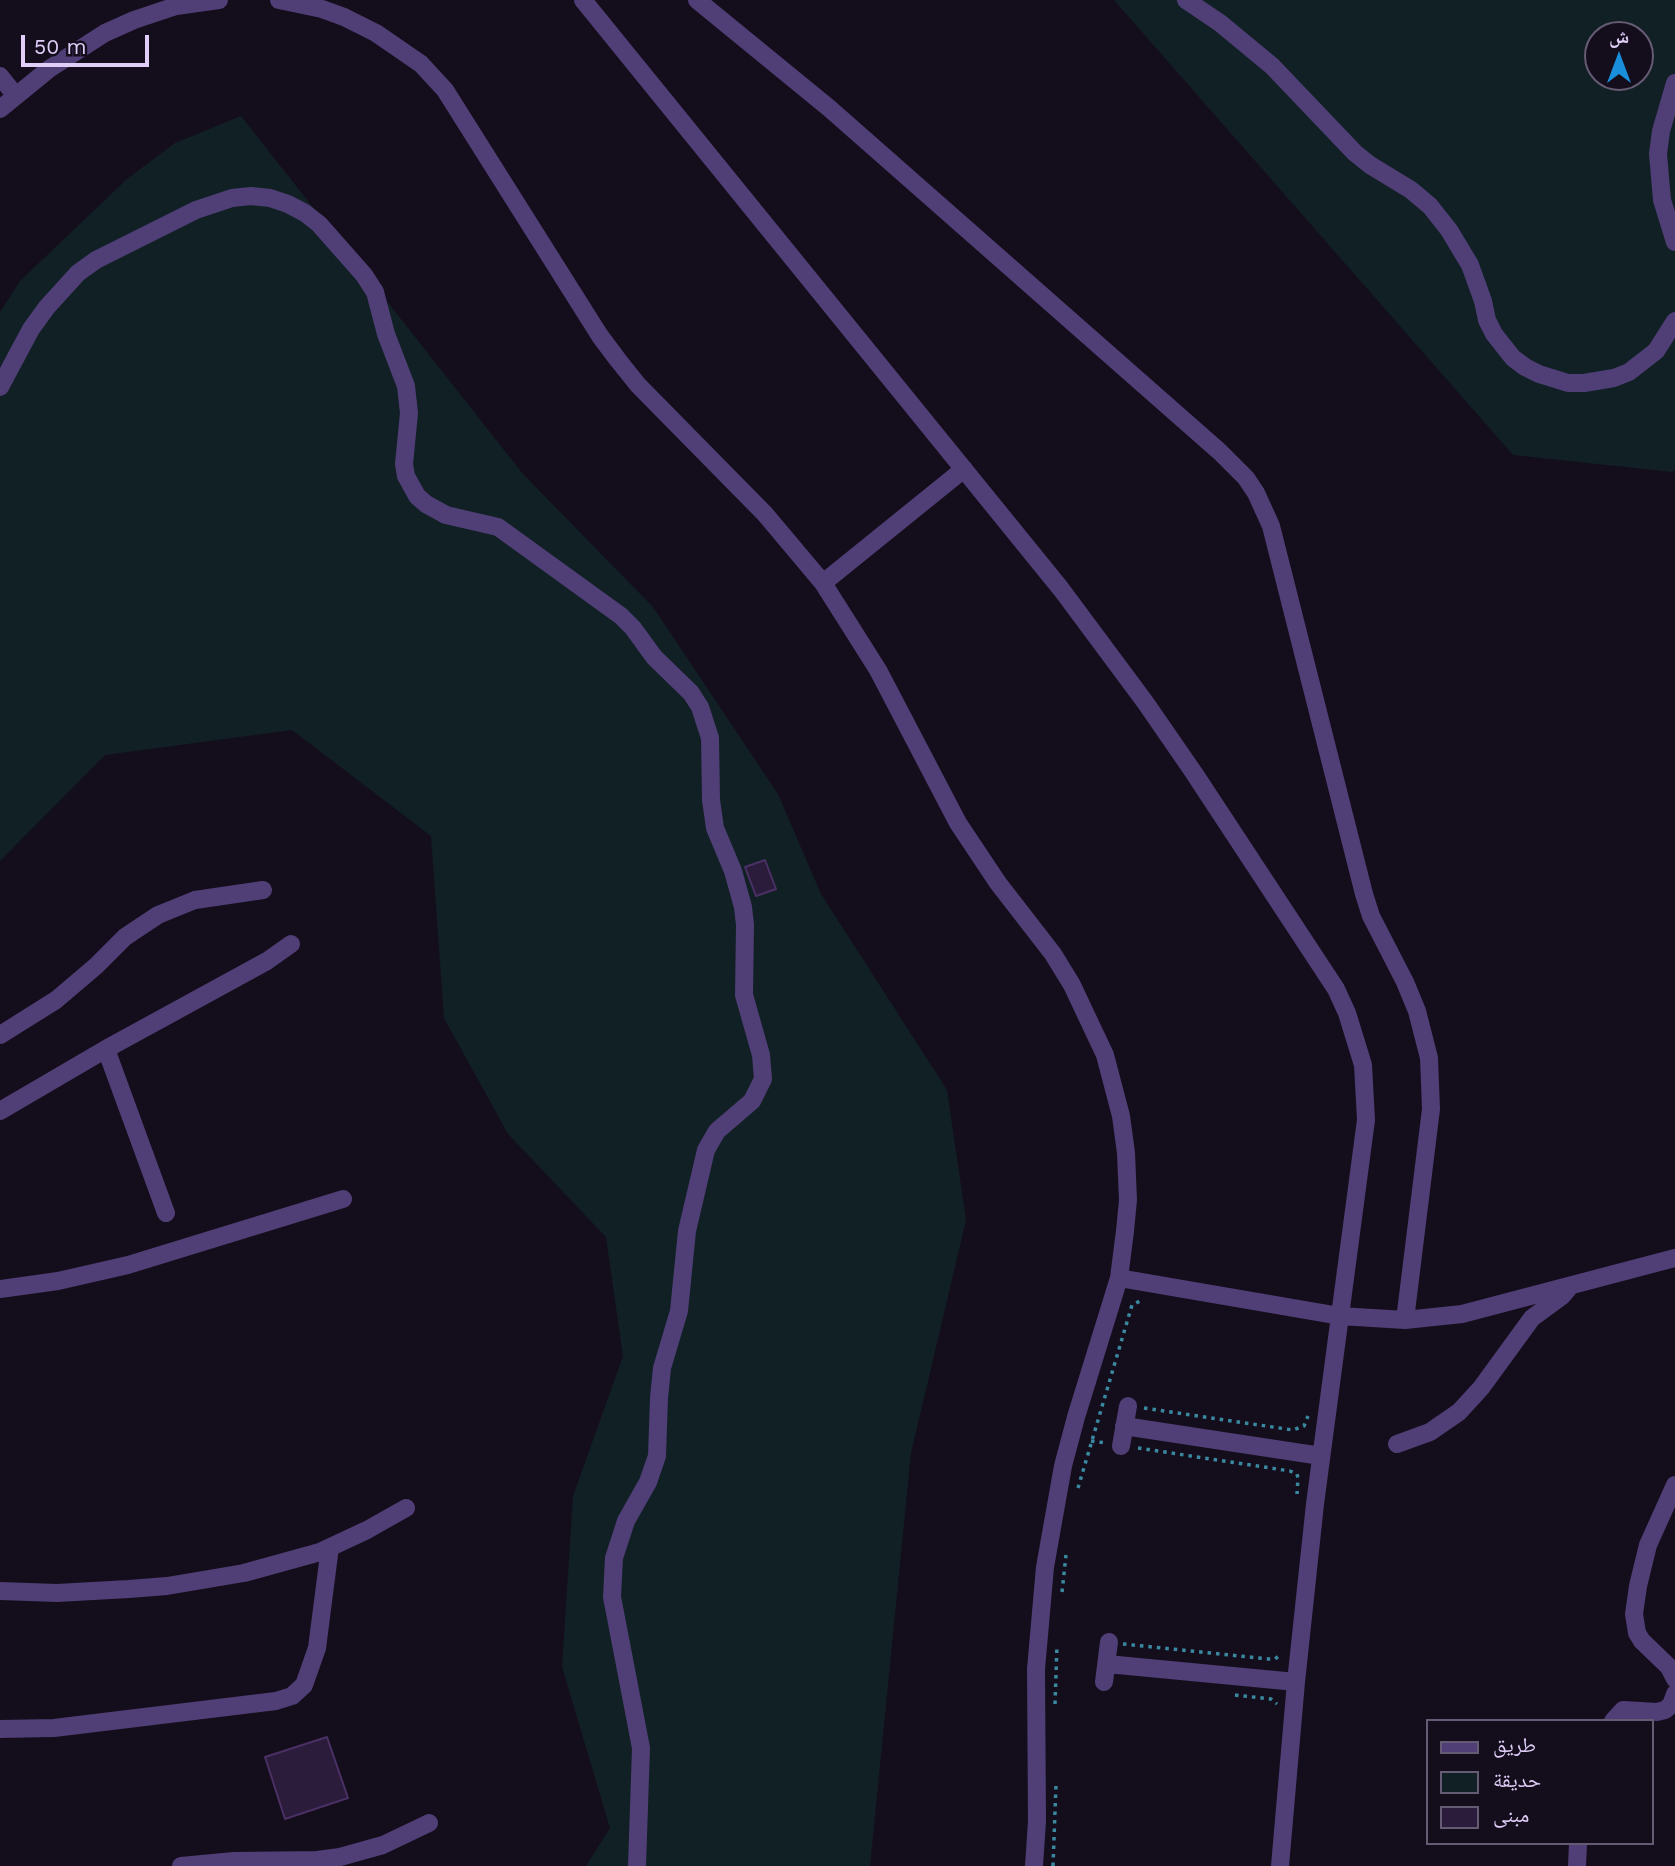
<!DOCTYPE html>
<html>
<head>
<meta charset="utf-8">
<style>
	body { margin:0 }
	#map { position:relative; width:1675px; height:1866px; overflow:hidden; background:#140e1c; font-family:"Work Sans","Noto Naskh Arabic",sans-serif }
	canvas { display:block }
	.legend { position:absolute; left:1426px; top:1719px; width:228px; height:126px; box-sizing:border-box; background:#140e1c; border:2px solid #665b74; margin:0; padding:9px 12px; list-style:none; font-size:21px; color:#e0cef9 }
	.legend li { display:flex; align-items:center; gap:14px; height:35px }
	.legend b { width:35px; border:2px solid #665b74 }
	.north { position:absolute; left:1584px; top:21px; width:70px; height:70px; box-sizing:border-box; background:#140e1c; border:2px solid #665b74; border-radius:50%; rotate:0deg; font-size:19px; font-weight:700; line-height:28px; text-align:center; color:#e0cef9 }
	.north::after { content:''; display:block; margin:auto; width:24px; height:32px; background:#198eda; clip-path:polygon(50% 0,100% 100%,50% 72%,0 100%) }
	.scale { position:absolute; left:21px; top:35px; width:128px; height:32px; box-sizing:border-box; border:4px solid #e0cef9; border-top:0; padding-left:9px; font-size:21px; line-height:24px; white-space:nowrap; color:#e0cef9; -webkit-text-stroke:5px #140e1c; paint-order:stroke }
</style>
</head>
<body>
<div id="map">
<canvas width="1675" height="1866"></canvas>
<ul class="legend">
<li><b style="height:9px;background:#503e76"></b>طريق</li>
<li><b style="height:19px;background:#112025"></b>حديقة</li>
<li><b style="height:19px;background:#2b1c3b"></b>مبنى</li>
</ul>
<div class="north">ش</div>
<div class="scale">50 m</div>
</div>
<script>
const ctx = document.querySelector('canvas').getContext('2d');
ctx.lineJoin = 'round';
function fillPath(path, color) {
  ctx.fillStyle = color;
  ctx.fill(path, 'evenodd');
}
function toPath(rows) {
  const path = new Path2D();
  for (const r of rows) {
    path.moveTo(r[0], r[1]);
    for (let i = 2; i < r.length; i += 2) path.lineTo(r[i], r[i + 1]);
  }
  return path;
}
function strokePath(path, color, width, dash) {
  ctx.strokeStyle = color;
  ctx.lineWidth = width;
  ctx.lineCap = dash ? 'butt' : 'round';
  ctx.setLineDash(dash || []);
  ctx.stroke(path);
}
fillPath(toPath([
	[1114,0,1675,0,1675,470,1672,472,1513,455],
	[1598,35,1640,35,1640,77,1598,77],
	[241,116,523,474,653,607,778,794,821,894,947,1090,966,1220,911,1453,870,1866,586,1866,610,1828,562,1667,573,1496,623,1356,606,1237,508,1134,444,1018,431,836,292,730,105,755,0,861,0,312,20,281,127,179,175,143]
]), '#112025');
const building = toPath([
	[765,860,776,889,756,896,745,867,765,860],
	[327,1737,348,1798,285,1819,265,1757,327,1737]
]);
fillPath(building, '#2b1c3b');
strokePath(building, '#4a3064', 2);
strokePath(toPath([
	[1144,1408,1293,1430,1304,1426,1308,1416],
	[1091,1441,1106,1443],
	[1138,1448,1290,1471,1297,1474,1298,1478,1297,1494],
	[1078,1488,1132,1305,1142,1300],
	[1062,1592,1066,1555],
	[1123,1644,1269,1659,1275,1659,1281,1654],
	[1235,1695,1271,1699,1277,1704],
	[1055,1704,1057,1645],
	[1053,1866,1056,1785]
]), '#3a89a1', 3.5, [3.5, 5]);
strokePath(toPath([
	[279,0,322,9,344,17,376,33,421,64,445,90,600,336,618,360,638,385,765,514,823,583,878,670,958,823,998,883,1053,954,1072,985,1105,1055,1121,1116,1126,1153,1128,1200,1125,1231,1119,1278,1076,1417,1063,1466,1045,1567,1036,1669,1037,1821,1034,1866],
	[583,0,1061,589,1145,702,1194,773,1336,989,1347,1013,1363,1065,1366,1120,1315,1504,1296,1682,1280,1866],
	[697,0,829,108,1220,452,1246,478,1256,493,1271,526,1364,894,1371,916,1405,982,1417,1011,1429,1058,1431,1109,1405,1320],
	[1186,0,1220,23,1272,66,1355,153,1370,165,1411,190,1430,206,1449,230,1470,265,1483,301,1487,320,1494,334,1513,358,1525,367,1539,374,1568,383,1584,383,1614,378,1629,372,1656,351,1675,321],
	[0,76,16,96],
	[1675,83,1661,131,1658,154,1662,200,1675,242],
	[0,109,49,69,105,33,134,20,176,6,219,0],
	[0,387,31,329,47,307,78,273,96,260,196,210,232,198,251,196,270,198,288,204,305,213,319,224,364,275,375,292,386,334,406,386,409,413,404,464,406,476,417,496,426,504,446,515,498,527,621,616,633,628,654,657,691,693,700,707,710,738,711,800,715,828,733,871,743,907,745,925,744,995,761,1055,763,1079,752,1101,717,1131,706,1150,687,1231,679,1311,662,1368,659,1398,657,1456,648,1482,626,1521,614,1558,612,1597,641,1748,637,1866],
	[823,583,964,469],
	[0,1035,56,1000,96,966,125,937,158,915,195,900,263,890],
	[106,1049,166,1213],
	[0,1111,106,1049,267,961,291,944],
	[1119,1278,1340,1316,1405,1320,1462,1314,1675,1258],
	[0,1289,58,1281,128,1265,343,1199],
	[1124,1426,1321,1456],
	[1397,1444,1430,1432,1459,1412,1481,1388,1532,1318,1562,1296,1568,1289],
	[1121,1446,1128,1406],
	[1675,1485,1648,1545,1638,1586,1634,1614,1637,1633,1642,1641,1669,1667,1675,1679],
	[0,1591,57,1593,129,1589,167,1586,244,1573,320,1552,367,1530,406,1508],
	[1107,1664,1296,1682],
	[1104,1682,1109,1642],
	[1613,1721,1623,1710,1657,1712,1665,1710,1671,1705,1675,1694],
	[0,1729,54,1728,276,1701,292,1696,304,1685,317,1648,330,1547],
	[181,1866,234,1861,317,1860,340,1857,383,1845,429,1823],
	[1577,1866,1578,1843]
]), '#503e76', 18);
</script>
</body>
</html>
